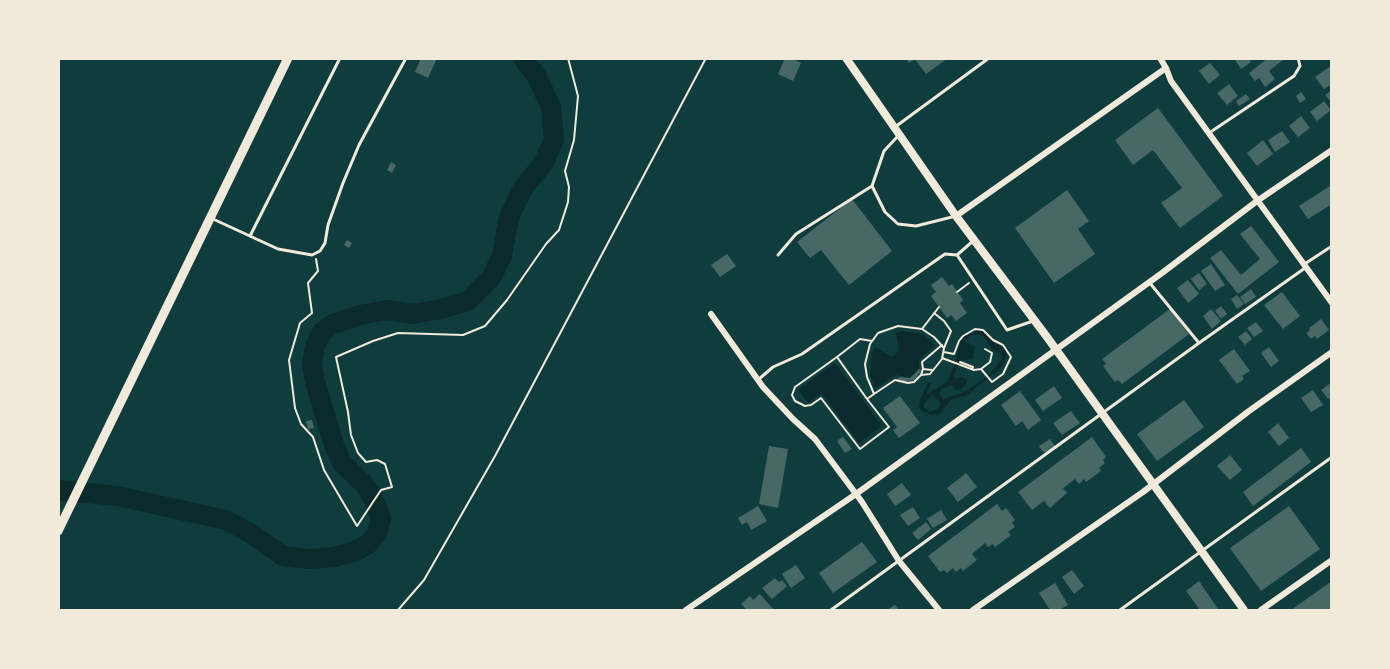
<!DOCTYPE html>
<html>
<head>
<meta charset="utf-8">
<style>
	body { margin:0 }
	#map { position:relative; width:1390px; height:669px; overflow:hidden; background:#0f3d3e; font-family:Overpass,sans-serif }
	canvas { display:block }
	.frame { position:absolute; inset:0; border:60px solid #f1e9da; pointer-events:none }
</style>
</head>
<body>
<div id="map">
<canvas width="1390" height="669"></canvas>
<div class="frame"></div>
</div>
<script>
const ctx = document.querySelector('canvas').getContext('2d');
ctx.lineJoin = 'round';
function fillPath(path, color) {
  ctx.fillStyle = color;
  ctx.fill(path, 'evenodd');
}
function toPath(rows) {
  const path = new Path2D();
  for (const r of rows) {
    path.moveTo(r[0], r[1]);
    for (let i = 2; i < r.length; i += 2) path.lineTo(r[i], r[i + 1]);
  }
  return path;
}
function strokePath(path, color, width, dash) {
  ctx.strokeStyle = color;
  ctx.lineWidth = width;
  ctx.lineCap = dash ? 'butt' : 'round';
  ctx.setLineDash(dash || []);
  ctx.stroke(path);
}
fillPath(toPath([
	[978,330,986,333,993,342,1004,347,1007,353,1002,367,967,395,951,400,939,414,932,415,922,411,919,407,920,400,928,383,931,383,926,395,947,382,956,361,959,342,965,336],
	[977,334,983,336,992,349,1002,354,1002,359,990,374,970,389,962,393,943,399,939,394,941,389,952,385,956,390,960,390,965,386,967,381,965,378,962,377,956,379,953,377,961,360,973,359,975,346,965,342,969,336],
	[932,396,941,403,938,409,929,412,923,406,925,402],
	[902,331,923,334,935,345,919,359,919,368,914,376,910,378,896,375,875,388,870,375,872,353,875,347,892,357,899,351,896,333],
	[835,363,882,426,859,443,822,393,808,403,798,390]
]), '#0a2a2b');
strokePath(toPath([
	[58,490,117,496,226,520,252,534,283,556,309,559,334,557,356,551,368,544,377,534,381,518,374,500,364,484,342,463,334,445,315,382,312,365,315,346,322,332,333,324,360,315,387,310,413,314,441,309,468,301,491,278,502,256,509,217,523,188,543,164,554,140,551,107,537,77,523,58]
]), '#0a2a2b', 20);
fillPath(toPath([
	[421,58,437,58,428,78,415,72],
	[785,58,791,58,801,63,793,81,778,74],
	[906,58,948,58,926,74,915,59,909,63],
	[1234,58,1249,58,1251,62,1241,69],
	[1268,58,1281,58,1283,60,1269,71,1275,79,1265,87,1259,78,1255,81,1249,73],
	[1210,63,1220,75,1209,84,1199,71],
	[1329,67,1332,71,1332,84,1324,89,1315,77],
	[1229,84,1238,96,1227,105,1217,93],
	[1332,90,1332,103,1325,95],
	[1301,92,1306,99,1300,103,1296,96],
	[1246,94,1250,99,1239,106,1236,101],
	[1324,101,1331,110,1317,121,1310,112],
	[1158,108,1223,196,1180,228,1161,203,1182,188,1153,150,1133,165,1115,140],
	[1301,116,1310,128,1298,137,1289,126],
	[1282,131,1290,142,1275,152,1268,140],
	[1263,140,1273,154,1257,166,1247,153],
	[391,162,396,165,392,173,387,170],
	[1330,186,1332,204,1308,219,1299,206],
	[1067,190,1089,221,1078,229,1095,254,1054,283,1015,228],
	[852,199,892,251,849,285,821,250,810,258,797,242],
	[1251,226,1279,262,1238,294,1210,258,1221,250,1241,275,1260,259,1240,234],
	[347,240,352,243,349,248,344,245],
	[727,254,736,266,720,277,711,265],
	[1211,264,1225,285,1215,291,1201,271],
	[1199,273,1207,284,1199,290,1191,279],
	[942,277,949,286,952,284,963,300,960,303,967,313,956,321,951,315,947,318,931,296,936,292,931,285],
	[1188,280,1199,294,1188,303,1177,288],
	[1251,289,1256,297,1245,304,1240,297],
	[1282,292,1300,316,1283,329,1264,305],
	[1237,295,1244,304,1237,309,1231,299],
	[1221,306,1227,314,1221,319,1215,311],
	[1170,309,1189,334,1122,384,1118,380,1115,382,1103,366,1106,364,1102,359],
	[1211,309,1221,321,1212,329,1203,316],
	[1321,319,1329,330,1317,339,1315,336,1311,339,1306,333,1310,330,1309,328],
	[1256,322,1263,331,1254,337,1247,328],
	[1246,331,1252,339,1245,345,1238,337],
	[1269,347,1279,361,1271,367,1261,353],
	[1234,349,1250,371,1242,376,1244,379,1237,384,1219,360],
	[919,369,922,370,914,380,905,382,897,380,899,377,910,378],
	[1332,382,1332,397,1328,399,1321,390],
	[1054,386,1062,398,1043,411,1035,400],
	[1313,390,1323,405,1311,412,1301,398],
	[1020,391,1041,420,1028,430,1022,421,1016,426,1001,405],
	[900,396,920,423,899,438,893,430,897,427,883,408],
	[1184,400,1204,427,1157,461,1137,434],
	[1071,411,1080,423,1062,435,1053,423],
	[312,420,314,428,308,429,306,421],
	[1278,423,1289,438,1279,446,1268,432],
	[843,437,852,449,845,453,837,441],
	[1092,437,1106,457,1103,460,1105,463,1099,468,1101,471,1086,482,1084,479,1079,484,1075,479,1063,488,1067,493,1050,508,1044,501,1032,510,1018,492],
	[1050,439,1055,446,1044,453,1039,446],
	[769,446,788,449,778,508,759,504],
	[1301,448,1311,462,1253,506,1243,492],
	[1230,455,1242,470,1230,480,1217,466],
	[966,473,977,487,958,502,947,488],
	[902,483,911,495,895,506,887,494],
	[997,504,1002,511,1006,508,1015,520,1012,523,1015,527,1008,532,1011,535,995,547,993,544,988,547,985,543,972,554,977,560,963,571,961,568,956,572,953,568,947,573,944,570,940,572,928,556],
	[758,506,767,521,751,530,747,522,742,525,738,518],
	[1289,506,1320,549,1261,591,1230,548],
	[913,507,920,518,908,526,900,515],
	[941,510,947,520,933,528,927,519],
	[926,522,931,529,918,540,912,533],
	[862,542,877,562,833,593,819,573],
	[796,565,805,578,791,588,782,574],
	[1072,570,1084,586,1074,594,1062,577],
	[775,578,779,582,782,580,787,586,772,599,762,588],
	[1199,581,1218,609,1216,610,1200,610,1186,591],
	[1332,581,1332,610,1291,610],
	[1055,583,1068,605,1059,610,1050,610,1039,593],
	[760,594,774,610,747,610,741,604,750,596,753,600],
	[895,605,899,610,887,610]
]), '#486865');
strokePath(toPath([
	[316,259,318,271,308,283,312,313,300,323,289,360,295,408,301,424,313,437,324,470,357,526,381,490,392,487,385,464,377,460,366,462,358,453,351,435,348,412,336,357,373,341,398,333,463,335,485,326,507,300,546,244,559,230,568,202,569,187,565,171,574,140,578,96,568,58],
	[957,292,969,283],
	[922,329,934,337,944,348,951,331,944,321,934,313],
	[944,352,954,354,959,341,963,336,975,329,983,330,993,340,1003,345,1011,357,1003,374,992,382,981,369],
	[837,357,860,339,872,341],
	[942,358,974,370,981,369,990,362,992,353,985,349],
	[960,362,973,367,972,369],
	[923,369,922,362,942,345],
	[921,375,923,369,932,370],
	[874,394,895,380,908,383,914,382,921,375,930,374,942,359,944,348],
	[867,399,889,427,860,449,821,398,811,405,805,406,795,401,792,395,795,387,837,357,867,399,874,394,867,377,865,364,870,344,878,333,898,326,922,329,939,307],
	[398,610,424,580,495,456,706,58]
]), '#f1e9da', 2);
strokePath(toPath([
	[895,127,989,58],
	[1209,133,1294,76,1300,66,1298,58],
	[872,186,885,212,898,224,916,226,956,216],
	[213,219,278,249,312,255,320,251,325,243,328,225,343,183,359,145,406,58],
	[250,236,340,58],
	[778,255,796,234,872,186,884,151,898,136],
	[957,255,1007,330,1033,321],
	[1303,265,1332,246],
	[1149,282,1199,343],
	[759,379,773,367,802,354,945,254,957,255,973,241],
	[831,610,1199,343,1305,268],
	[1120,610,1332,457]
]), '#f1e9da', 3);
strokePath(toPath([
	[1160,58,1166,68,1171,81,1332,303],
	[956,216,1166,68],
	[711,314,763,387,793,419,815,439,862,502,899,561,939,610],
	[686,610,856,494,1162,273,1257,201,1332,150],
	[973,610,1143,492,1249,411,1332,352],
	[1261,610,1332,560]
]), '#f1e9da', 6);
strokePath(toPath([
	[846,58,956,216,1047,337,1244,610]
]), '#f1e9da', 8);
strokePath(toPath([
	[58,531,288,58]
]), '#f1e9da', 9);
</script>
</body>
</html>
